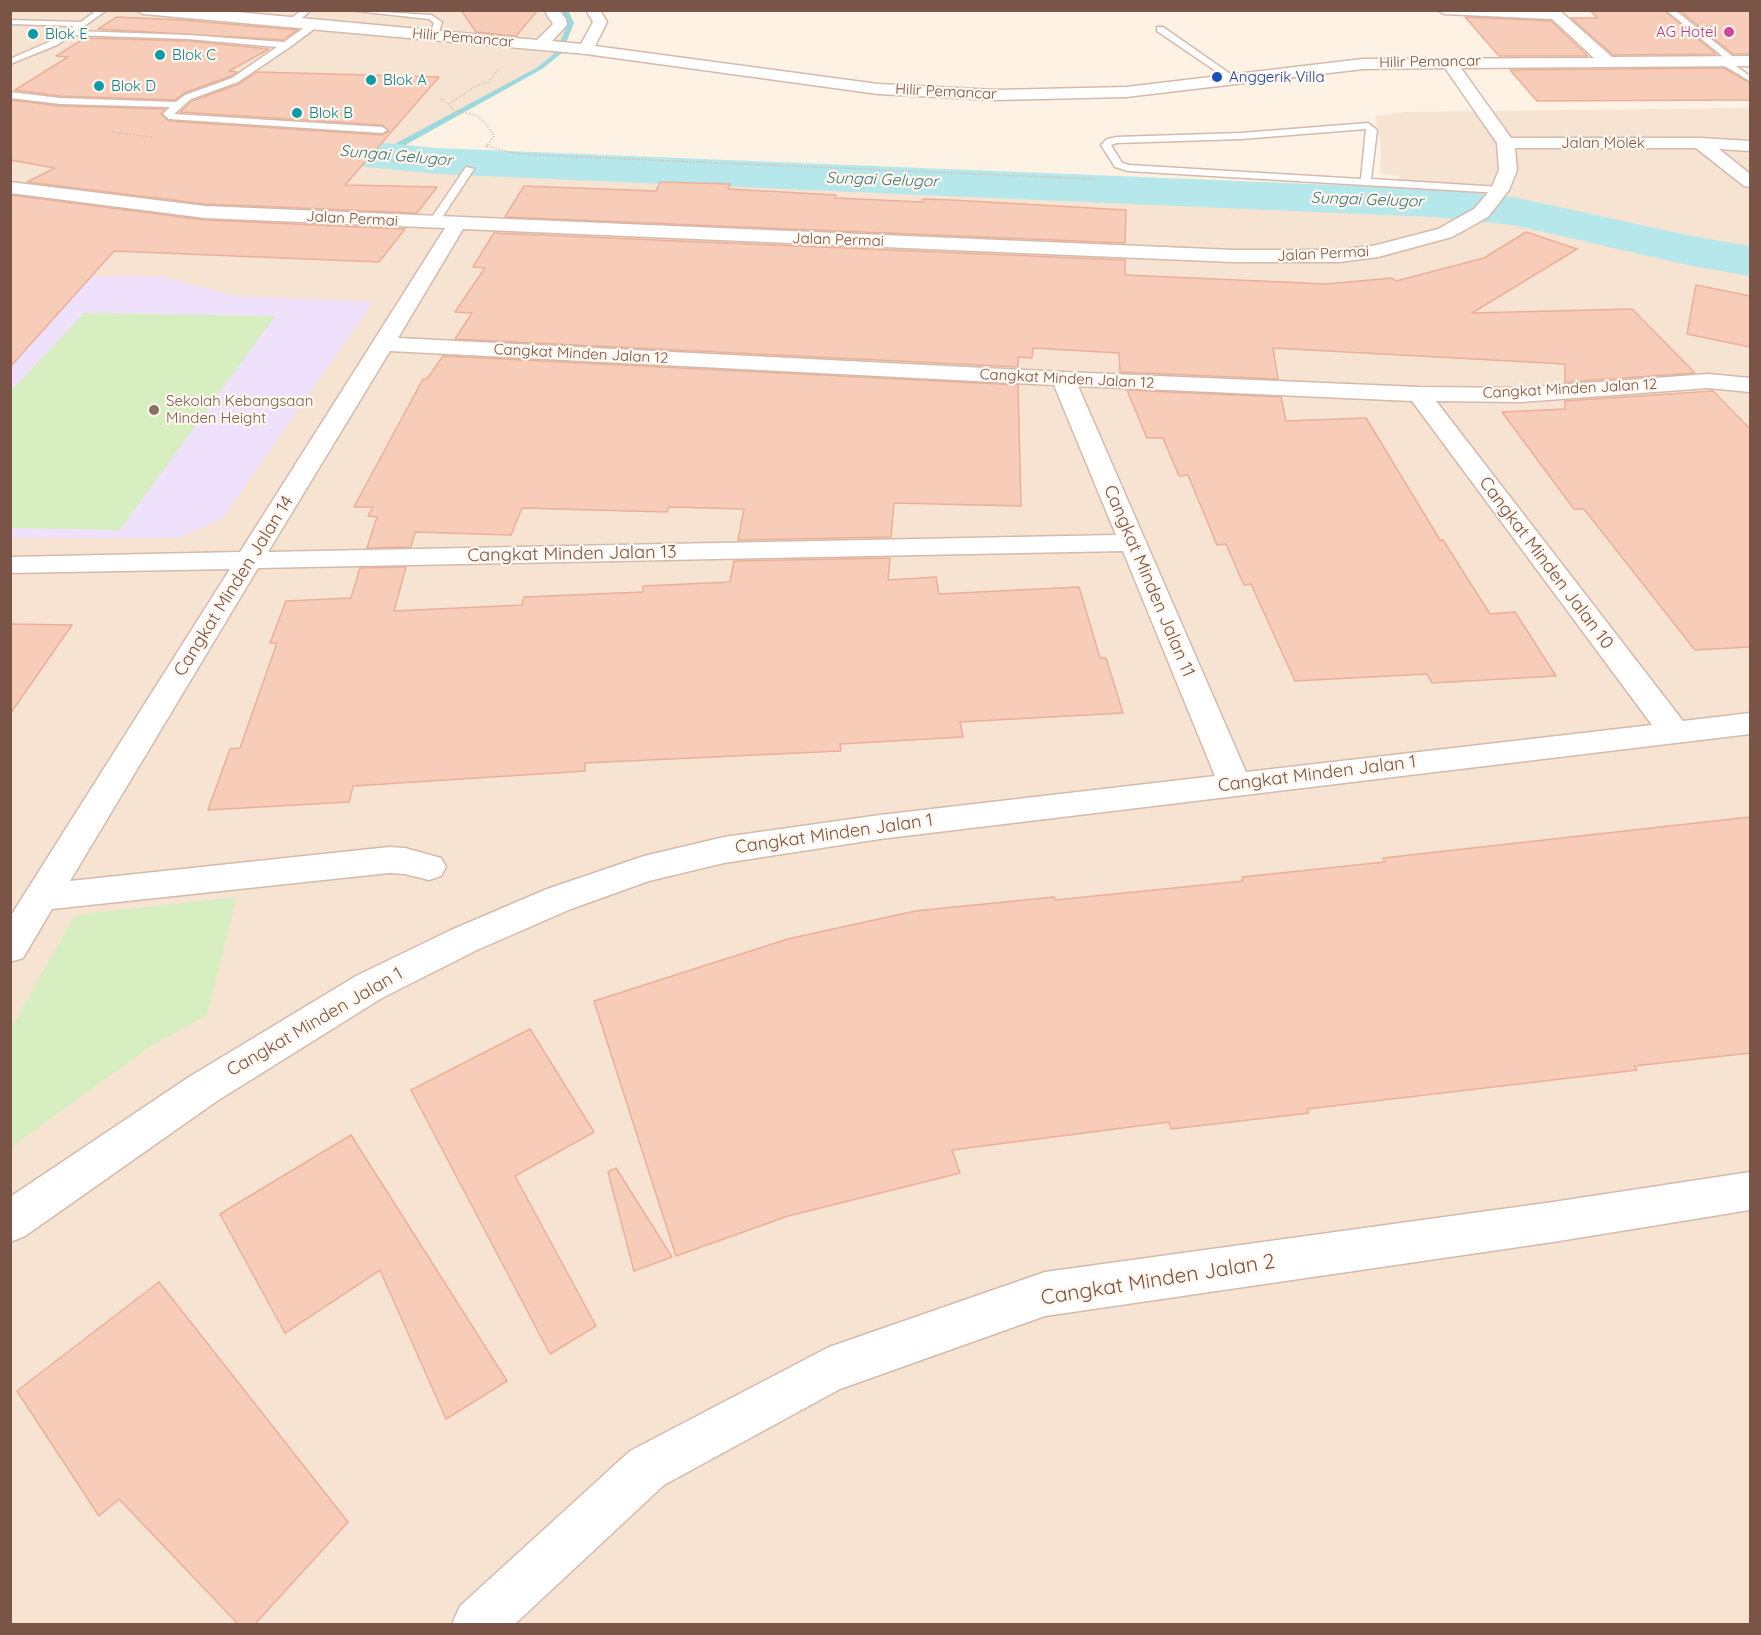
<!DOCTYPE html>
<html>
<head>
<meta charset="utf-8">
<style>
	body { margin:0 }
	#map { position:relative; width:1761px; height:1635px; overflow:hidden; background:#fef2e4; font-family:Quicksand,sans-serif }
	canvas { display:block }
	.frame { position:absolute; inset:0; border:12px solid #7a5447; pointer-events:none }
</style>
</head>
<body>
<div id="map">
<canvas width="1761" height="1635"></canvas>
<div class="frame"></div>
</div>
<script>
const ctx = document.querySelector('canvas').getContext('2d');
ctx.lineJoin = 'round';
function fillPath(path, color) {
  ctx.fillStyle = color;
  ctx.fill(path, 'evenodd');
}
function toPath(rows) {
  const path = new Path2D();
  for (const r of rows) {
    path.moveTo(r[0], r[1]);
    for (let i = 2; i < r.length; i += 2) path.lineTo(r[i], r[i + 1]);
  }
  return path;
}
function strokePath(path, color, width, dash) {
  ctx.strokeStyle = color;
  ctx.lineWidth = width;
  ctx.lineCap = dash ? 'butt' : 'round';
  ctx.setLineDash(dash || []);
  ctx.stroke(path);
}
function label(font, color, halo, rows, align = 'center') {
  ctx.font = font + ' Quicksand,sans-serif';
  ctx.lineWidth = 4.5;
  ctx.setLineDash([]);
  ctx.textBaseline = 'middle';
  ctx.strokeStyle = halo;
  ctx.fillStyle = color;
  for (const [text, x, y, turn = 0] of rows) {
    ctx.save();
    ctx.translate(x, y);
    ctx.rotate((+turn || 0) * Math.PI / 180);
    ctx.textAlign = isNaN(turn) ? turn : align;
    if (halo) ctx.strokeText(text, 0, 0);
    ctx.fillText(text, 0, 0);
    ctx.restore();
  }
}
fillPath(toPath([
	[248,10,282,13,286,10,565,11,571,23,559,53,540,68,380,155,436,161,1396,201,1399,176,1380,173,1381,143,1375,116,1404,112,1750,108,1750,1624,11,1624,11,11]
]), '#f7e3d2');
fillPath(toPath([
	[10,264,87,276,160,276,237,296,373,302,222,519,178,538,11,538]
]), '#efe1fb');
fillPath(toPath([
	[84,313,275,316,120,530,11,528,11,391],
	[237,897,207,1015,153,1045,11,1147,11,1028,75,915]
]), '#d7eec1');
fillPath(toPath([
	[562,10,568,10,574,23,562,53,542,69,382,158,376,158,376,154,538,67,556,52,568,23,562,10]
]), '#9cd9dd');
fillPath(toPath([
	[259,130,436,148,1433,189,1513,197,1692,236,1750,246,1750,276,1692,266,1513,225,1433,217,436,174,259,156,244,152,237,143,244,134,259,130]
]), '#b6e7ea');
const building = toPath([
	[461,10,538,10,516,36,476,32,461,10],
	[1589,10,1664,10,1716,54,1613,55,1571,18,1598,18,1589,10],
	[1679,10,1750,10,1750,54,1733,54,1679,10],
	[117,17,182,20,297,30,283,40,98,29,117,17],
	[1465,17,1551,21,1588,56,1499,56,1465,17],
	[85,38,188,41,269,49,229,71,237,72,231,76,184,93,175,100,60,96,15,90,68,57,56,56,85,38],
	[1724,68,1750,83,1750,100,1537,101,1510,70,1724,68],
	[257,72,439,77,345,185,437,187,417,213,205,204,27,182,55,168,10,160,10,100,60,106,165,109,161,114,169,121,382,135,389,131,382,125,180,112,192,101,239,84,257,72],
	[660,182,730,184,728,189,836,195,835,198,923,202,923,199,952,200,1126,210,1125,243,505,217,524,186,656,191,660,182],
	[10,195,205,220,405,229,379,262,114,251,10,367,10,195],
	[1526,232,1577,249,1472,313,1632,309,1695,373,1565,382,1565,364,1273,348,1278,379,1120,372,1119,353,1033,348,1032,358,1018,357,1018,367,455,339,472,313,455,312,485,268,473,267,494,233,1125,260,1125,275,1327,284,1392,278,1396,281,1484,258,1526,232],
	[1696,285,1750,296,1750,347,1687,334,1696,285],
	[443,356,1018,385,1021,506,894,503,891,537,738,540,744,509,669,507,667,512,522,508,511,535,415,532,411,547,367,548,377,517,368,516,373,507,354,507,423,379,427,379,443,356],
	[1127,390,1281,397,1286,421,1366,418,1440,540,1443,540,1490,614,1515,612,1556,676,1432,683,1427,674,1295,681,1251,584,1244,585,1226,544,1217,545,1188,475,1179,476,1163,438,1147,438,1127,390],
	[1713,391,1750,429,1750,647,1695,650,1584,509,1574,509,1502,412,1565,409,1565,401,1713,391],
	[890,558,888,580,936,577,939,594,1079,587,1100,658,1106,658,1123,713,960,722,963,737,840,744,841,751,585,763,585,771,353,786,349,802,208,810,230,749,240,748,277,643,270,643,286,601,351,598,360,568,406,567,394,611,522,605,524,597,643,592,643,586,730,582,734,561,890,558],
	[10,624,72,625,10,714,10,624],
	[1750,817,1750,1053,1634,1066,1637,1070,1307,1109,1309,1113,1171,1129,1169,1122,952,1150,960,1173,788,1216,676,1256,594,1001,788,939,915,911,1054,897,1055,900,1243,881,1242,877,1385,862,1383,858,1750,817],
	[530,1029,594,1132,515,1176,596,1326,550,1354,411,1090,530,1029],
	[351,1135,507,1381,446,1419,380,1270,285,1333,220,1214,351,1135],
	[616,1168,672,1257,634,1271,608,1172,616,1168],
	[159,1282,348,1522,255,1624,238,1624,119,1499,99,1516,17,1391,159,1282]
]);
fillPath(building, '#f7ccb9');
strokePath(building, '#ebb098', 1.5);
const service = toPath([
	[97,10,107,10,77,31,188,35,284,42,312,22,318,22,318,26,290,47,238,82,191,99,174,114,382,127,387,130,382,133,169,119,163,114,170,107,60,104,10,98,10,92,60,98,176,102,185,95,232,78,277,47,188,39,71,35,57,45,10,64,10,59,51,41,74,26,10,24,10,20,81,22,97,10],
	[302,10,311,10,295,24,289,24,289,20,302,10],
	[348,10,431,15,442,22,438,35,434,37,430,35,434,23,429,19,348,10],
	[1666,10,1675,10,1737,60,1737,64,1733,64,1750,76,1750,81,1721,64,1721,60,1727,60,1666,10],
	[1157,27,1163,27,1239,80,1232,82,1157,31,1157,27],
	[1368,123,1377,130,1371,179,1500,187,1505,190,1500,193,1128,171,1115,167,1101,145,1107,139,1117,137,1241,133,1368,123],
	[1366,129,1361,179,1129,165,1122,163,1111,145,1117,143,1241,139,1366,129],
	[466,167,474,169,437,225,429,225,428,223,466,167]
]);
const minor = toPath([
	[136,10,215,10,537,40,553,24,544,10,559,10,566,19,567,25,552,41,581,44,593,22,586,10,600,10,607,22,595,46,878,84,996,90,1126,87,1363,59,1594,58,1552,19,1444,14,1437,10,1559,10,1612,57,1750,56,1750,66,1461,68,1511,138,1700,138,1750,141,1750,151,1719,149,1750,174,1750,187,1744,186,1696,148,1515,148,1517,170,1509,190,1488,217,1452,237,1378,257,1339,262,1233,262,463,229,398,338,1063,372,1419,387,1521,388,1708,374,1750,378,1750,392,1708,388,1521,402,1436,401,1683,721,1750,713,1750,734,880,839,724,863,649,881,571,909,477,950,382,998,217,1101,25,1236,10,1242,10,1197,189,1077,356,976,451,930,547,889,644,856,724,837,880,815,1215,776,1123,551,258,568,70,881,389,847,405,848,441,858,446,867,441,876,429,880,405,874,389,873,52,909,23,958,10,962,10,917,230,569,10,573,10,557,240,552,445,228,205,218,10,193,10,182,205,206,1233,250,1339,250,1377,245,1438,229,1474,209,1491,189,1499,170,1497,143,1445,68,1363,69,1126,97,996,100,878,94,586,54,143,14,136,10],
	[390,351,1054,385,1116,535,268,552,390,351],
	[1078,386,1412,401,1652,725,1246,772,1078,386],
	[1750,1172,1750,1210,1553,1242,1045,1316,840,1389,664,1485,515,1624,452,1624,460,1606,630,1451,829,1347,1045,1272,1553,1202,1750,1172]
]);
strokePath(service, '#d4baac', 3);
strokePath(minor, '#d4baac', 3);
strokePath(toPath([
	[441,99,449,104],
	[112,132,152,137],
	[487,146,508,152,534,155,1095,179],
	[486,147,494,136,486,124,478,116,453,110,449,104,474,87,488,82,498,70],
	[354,158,439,166]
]), '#dcaf9c', 1.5, [1, 2]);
fillPath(service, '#fff');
fillPath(minor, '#fff');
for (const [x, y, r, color] of [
	[1729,32,6,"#d1479c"],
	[33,34,6,"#0f9aa8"],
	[160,55,6,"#0f9aa8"],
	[1217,77,6,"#1a4fb4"],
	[371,80,6,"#0f9aa8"],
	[99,86,6,"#0f9aa8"],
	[297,113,6,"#0f9aa8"],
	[154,410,6,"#8d6e63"]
]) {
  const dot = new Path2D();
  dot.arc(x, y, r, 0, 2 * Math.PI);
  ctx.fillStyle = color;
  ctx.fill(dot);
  strokePath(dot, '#fff6ed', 2);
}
label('15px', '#b23c85', '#fff6ed', [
	["AG Hotel",1717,32]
], 'right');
label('15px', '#0d838f', '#fff6ed', [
	["Blok E",45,34],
	["Blok C",172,55],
	["Blok A",383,80],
	["Blok D",111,86],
	["Blok B",309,113]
], 'left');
label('15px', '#7a5447', '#fff6ed', [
	["Hilir Pemancar",463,38,5],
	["Hilir Pemancar",1430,62,-1],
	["Hilir Pemancar",946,92,3],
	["Jalan Molek",1603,143],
	["Jalan Permai",352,219,3],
	["Jalan Permai",838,240,2],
	["Jalan Permai",1323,254,-3],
	["Cangkat Minden Jalan 12",581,354,3],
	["Cangkat Minden Jalan 12",1067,379,3],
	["Cangkat Minden Jalan 12",1570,389,-3]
]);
label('15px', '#164399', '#fff6ed', [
	["Anggerik Villa",1229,77]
], 'left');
label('15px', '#785e54', '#fff6ed', [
	["Sekolah Kebangsaan",166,401],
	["Minden Height",166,418]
], 'left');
label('italic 16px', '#367479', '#fff6ed', [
	["Sungai Gelugor",396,156,5],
	["Sungai Gelugor",882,180,2],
	["Sungai Gelugor",1367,200,2]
]);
label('18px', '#7a5447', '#fff6ed', [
	["Cangkat Minden Jalan 13",572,554,-1],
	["Cangkat Minden Jalan 10",1546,563,53],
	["Cangkat Minden Jalan 11",1149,581,67],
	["Cangkat Minden Jalan 14",234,586,-58],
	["Cangkat Minden Jalan 1",1317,774,-7],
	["Cangkat Minden Jalan 1",834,834,-8],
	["Cangkat Minden Jalan 1",315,1022,-30]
]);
label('21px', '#7a5447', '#fff6ed', [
	["Cangkat Minden Jalan 2",1158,1280,-9]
]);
</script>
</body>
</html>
